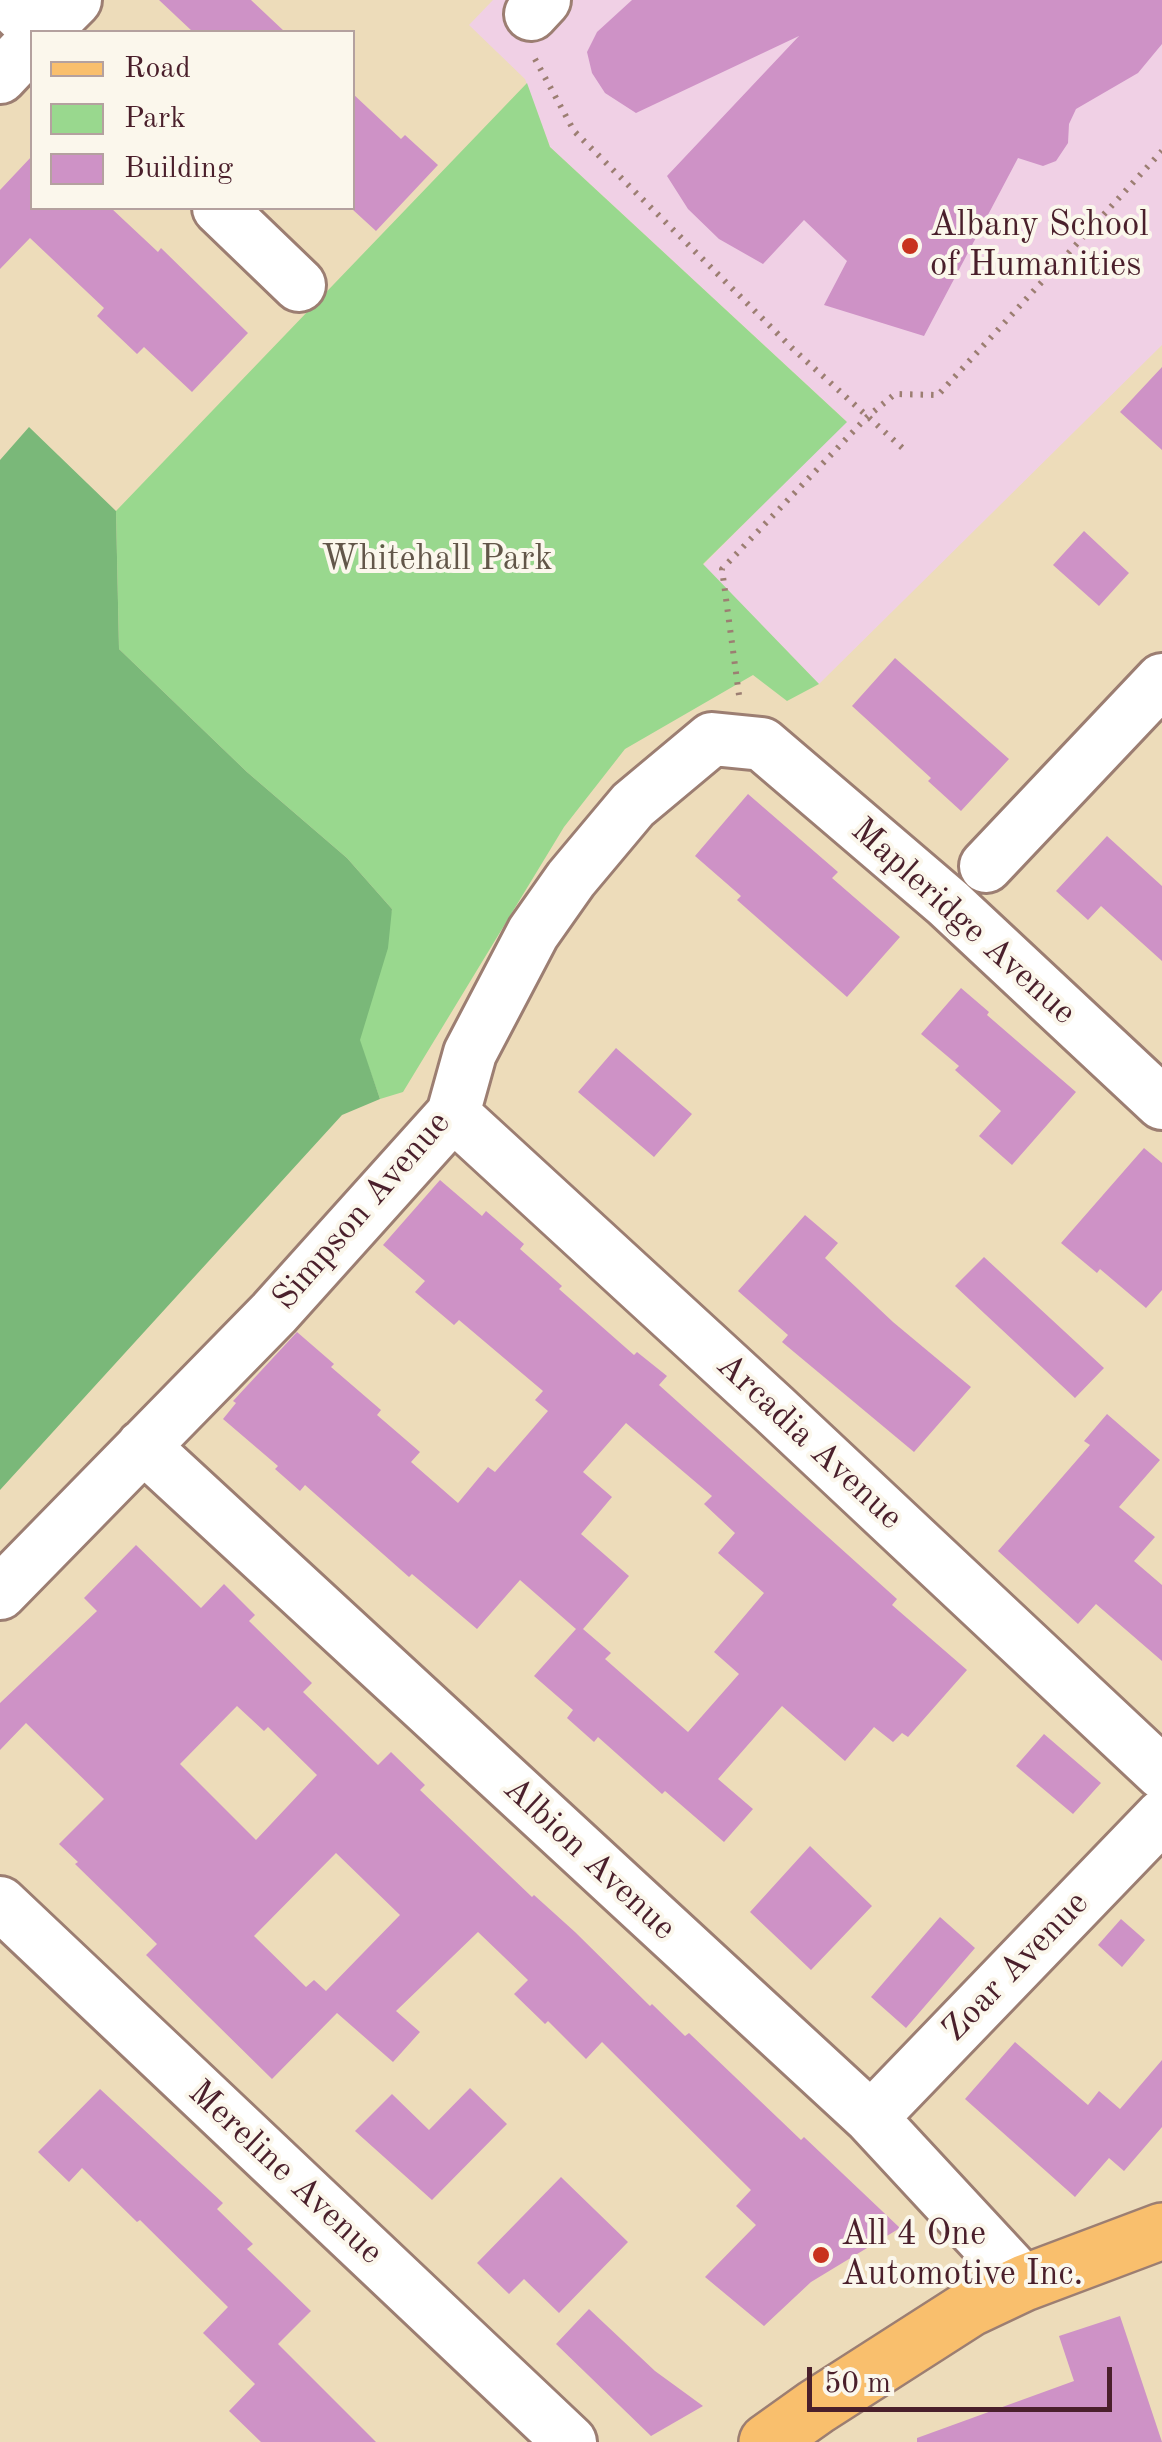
<!DOCTYPE html>
<html>
<head>
<meta charset="utf-8">
<style>
	body { margin:0 }
	#map { position:relative; width:1162px; height:2442px; overflow:hidden; background:#eddcba; font-family:"Old Standard TT",serif }
	canvas { display:block }
	.legend { position:absolute; left:30px; top:30px; width:325px; height:180px; box-sizing:border-box; background:#fbf7ec; border:2px solid #b4a19f; margin:0; padding:12px 18px; list-style:none; font-size:30px; color:#4a1f2b }
	.legend li { display:flex; align-items:center; gap:20px; height:50px }
	.legend b { width:50px; border:2px solid #b4a19f }
	.scale { position:absolute; left:807px; top:2367px; width:305px; height:45px; box-sizing:border-box; border:5px solid #4a1f2b; border-top:0; padding-left:12px; font-size:30px; line-height:35px; white-space:nowrap; color:#4a1f2b; -webkit-text-stroke:8px #fbf7ec; paint-order:stroke }
</style>
</head>
<body>
<div id="map">
<canvas width="1162" height="2442"></canvas>
<ul class="legend">
<li><b style="height:12px;background:#f9bf6d"></b>Road</li>
<li><b style="height:28px;background:#99d88e"></b>Park</li>
<li><b style="height:28px;background:#ce92c6"></b>Building</li>
</ul>
<div class="scale">50 m</div>
</div>
<script>
const ctx = document.querySelector('canvas').getContext('2d');
ctx.lineJoin = 'round';
function fillPath(path, color) {
  ctx.fillStyle = color;
  ctx.fill(path, 'evenodd');
}
function toPath(rows) {
  const path = new Path2D();
  for (const r of rows) {
    path.moveTo(r[0], r[1]);
    for (let i = 2; i < r.length; i += 2) path.lineTo(r[i], r[i + 1]);
  }
  return path;
}
function strokePath(path, color, width, dash) {
  ctx.strokeStyle = color;
  ctx.lineWidth = width;
  ctx.lineCap = dash ? 'butt' : 'round';
  ctx.setLineDash(dash || []);
  ctx.stroke(path);
}
function label(font, color, halo, rows, align = 'center') {
  ctx.font = font + ' "Old Standard TT",serif';
  ctx.lineWidth = 8;
  ctx.setLineDash([]);
  ctx.textBaseline = 'middle';
  ctx.strokeStyle = halo;
  ctx.fillStyle = color;
  for (const [text, x, y, turn = 0] of rows) {
    ctx.save();
    ctx.translate(x, y);
    ctx.rotate((+turn || 0) * Math.PI / 180);
    ctx.textAlign = isNaN(turn) ? turn : align;
    if (halo) ctx.strokeText(text, 0, 0);
    ctx.fillText(text, 0, 0);
    ctx.restore();
  }
}
fillPath(toPath([
	[493,0,1162,0,1162,345,819,684,703,565,846,421,550,147,525,79,469,25]
]), '#f0d0e5');
fillPath(toPath([
	[527,83,550,147,847,422,703,564,819,684,787,701,753,675,625,749,564,827,403,1092,380,1099,359,1040,392,909,347,858,247,772,119,649,116,511]
]), '#99d88e');
fillPath(toPath([
	[29,427,116,511,119,649,247,772,347,858,392,909,388,948,360,1040,380,1099,342,1115,0,1490,0,460]
]), '#7ab879');
fillPath(toPath([
	[159,0,251,0,285,32,193,32],
	[632,0,1162,0,1162,44,1138,73,1076,109,1069,124,1068,143,1056,161,1043,166,1018,158,924,336,824,305,847,261,804,220,763,264,719,239,688,209,667,176,799,36,636,113,605,93,592,73,587,52,597,32],
	[352,93,401,139,405,135,438,165,376,231,352,209],
	[32,156,32,208,111,208,158,252,161,248,248,333,192,392,144,347,137,354,97,316,104,308,30,238,0,269,0,190],
	[1162,367,1162,450,1120,412],
	[1084,531,1129,573,1099,606,1053,565],
	[895,658,1009,759,961,811,928,781,931,778,852,706],
	[748,794,838,872,832,878,900,937,847,997,737,900,741,896,695,856],
	[1107,836,1162,886,1162,961,1101,906,1088,920,1056,891],
	[961,988,989,1012,987,1015,1076,1092,1012,1165,979,1136,1001,1111,955,1070,959,1066,921,1034],
	[616,1048,692,1114,654,1157,578,1092],
	[1144,1148,1162,1163,1162,1290,1146,1308,1100,1269,1097,1273,1061,1243],
	[440,1180,482,1216,486,1211,524,1244,520,1249,562,1286,559,1289,634,1355,637,1352,667,1376,659,1385,897,1599,892,1605,967,1670,908,1737,902,1733,893,1742,874,1727,845,1761,782,1706,718,1779,753,1809,724,1842,665,1791,662,1794,598,1737,594,1742,567,1718,573,1710,534,1676,576,1629,520,1580,477,1629,412,1574,409,1577,305,1485,300,1491,275,1469,278,1466,223,1419,236,1403,233,1401,297,1332,334,1364,331,1367,381,1410,377,1415,420,1452,411,1462,458,1503,488,1467,495,1472,548,1411,535,1400,543,1391,459,1320,454,1325,415,1292,425,1281,383,1245],
	[626,1423,712,1496,704,1504,735,1533,718,1553,764,1593,714,1652,739,1674,688,1732,605,1659,611,1653,583,1629,629,1576,581,1534,612,1497,583,1472],
	[805,1215,838,1243,825,1258,893,1322,971,1387,914,1452,782,1342,788,1335,738,1291],
	[984,1257,1104,1368,1075,1398,955,1286],
	[1107,1414,1160,1460,1119,1507,1155,1537,1134,1561,1162,1585,1162,1661,1096,1604,1078,1624,998,1551,1090,1445,1084,1441],
	[136,1545,201,1608,224,1584,255,1615,249,1621,312,1683,303,1692,378,1765,391,1752,425,1785,420,1790,532,1897,534,1895,575,1932,650,2006,652,2004,685,2036,689,2033,801,2140,804,2137,900,2228,811,2282,764,2326,705,2277,756,2225,736,2206,751,2190,602,2042,586,2059,548,2021,545,2024,514,1994,528,1980,478,1932,396,2011,420,2032,393,2062,337,2013,272,2079,146,1955,157,1944,75,1864,78,1862,59,1844,104,1799,26,1723,0,1750,0,1703,97,1611,84,1598],
	[237,1706,264,1731,268,1727,317,1775,256,1840,180,1764],
	[336,1853,400,1915,326,1991,314,1980,306,1987,254,1936],
	[1044,1734,1101,1783,1073,1814,1016,1766],
	[810,1846,872,1906,811,1970,750,1912],
	[940,1917,975,1948,906,2028,871,1997],
	[1121,1919,1145,1940,1122,1967,1098,1945],
	[1015,2042,1088,2105,1099,2091,1120,2109,1162,2060,1162,2127,1124,2171,1109,2158,1075,2197,965,2099],
	[470,2088,507,2124,432,2200,355,2131,392,2094,429,2130],
	[100,2089,223,2203,217,2209,253,2244,247,2249,311,2311,278,2344,376,2442,261,2442,229,2411,255,2384,203,2333,228,2307,140,2220,137,2222,82,2168,69,2182,38,2152],
	[561,2177,628,2242,559,2313,524,2279,509,2294,477,2263],
	[589,2309,655,2371,703,2406,651,2436,556,2344],
	[1120,2316,1162,2442,917,2442,917,2438,1074,2381,1059,2336]
]), '#ce92c6');
const minor = toPath([
	[6,0,39,32],
	[531,14,544,0],
	[43,32,75,0],
	[0,77,32,43],
	[219,208,299,285],
	[986,866,1162,680],
	[453,1114,774,1409,1162,1773],
	[143,1446,871,2118,1024,2283],
	[0,1593,274,1313,453,1114,470,1053,533,933,571,879,633,805,712,739,762,744,948,903,1162,1103],
	[0,1903,570,2442],
	[871,2118,1162,1816]
]);
const major = toPath([
	[767,2442,816,2407,969,2309,1024,2283,1162,2231]
]);
strokePath(minor, '#9c7e72', 58);
strokePath(major, '#9c7e72', 60);
strokePath(toPath([
	[535,59,574,131,793,349,908,453],
	[739,695,722,569,867,417,895,394,938,395,1162,151]
]), '#9c7e72', 6, [2.5, 8]);
strokePath(minor, '#fff', 52);
strokePath(major, '#f9bf6d', 55);
for (const [x, y, r, color] of [
	[910,246,10,"#c8321e"],
	[821,2255,10,"#c8321e"]
]) {
  const dot = new Path2D();
  dot.arc(x, y, r, 0, 2 * Math.PI);
  ctx.fillStyle = color;
  ctx.fill(dot);
  strokePath(dot, '#fbf7ec', 4);
}
label('35px', '#4a1f2b', '#fbf7ec', [
	["Albany School",930,226],
	["of Humanities",930,266],
	["All 4 One",841,2235],
	["Automotive Inc.",841,2275]
], 'left');
label('35px', '#625649', '#fbf7ec', [
	["Whitehall Park",437,560]
]);
label('35px', '#4a1f2b', '#fbf7ec', [
	["Mapleridge Avenue",963,922,42],
	["Simpson Avenue",362,1211,-49],
	["Arcadia Avenue",809,1442,43],
	["Albion Avenue",589,1859,43],
	["Zoar Avenue",1016,1967,-46],
	["Mereline Avenue",285,2173,43]
]);
</script>
</body>
</html>
